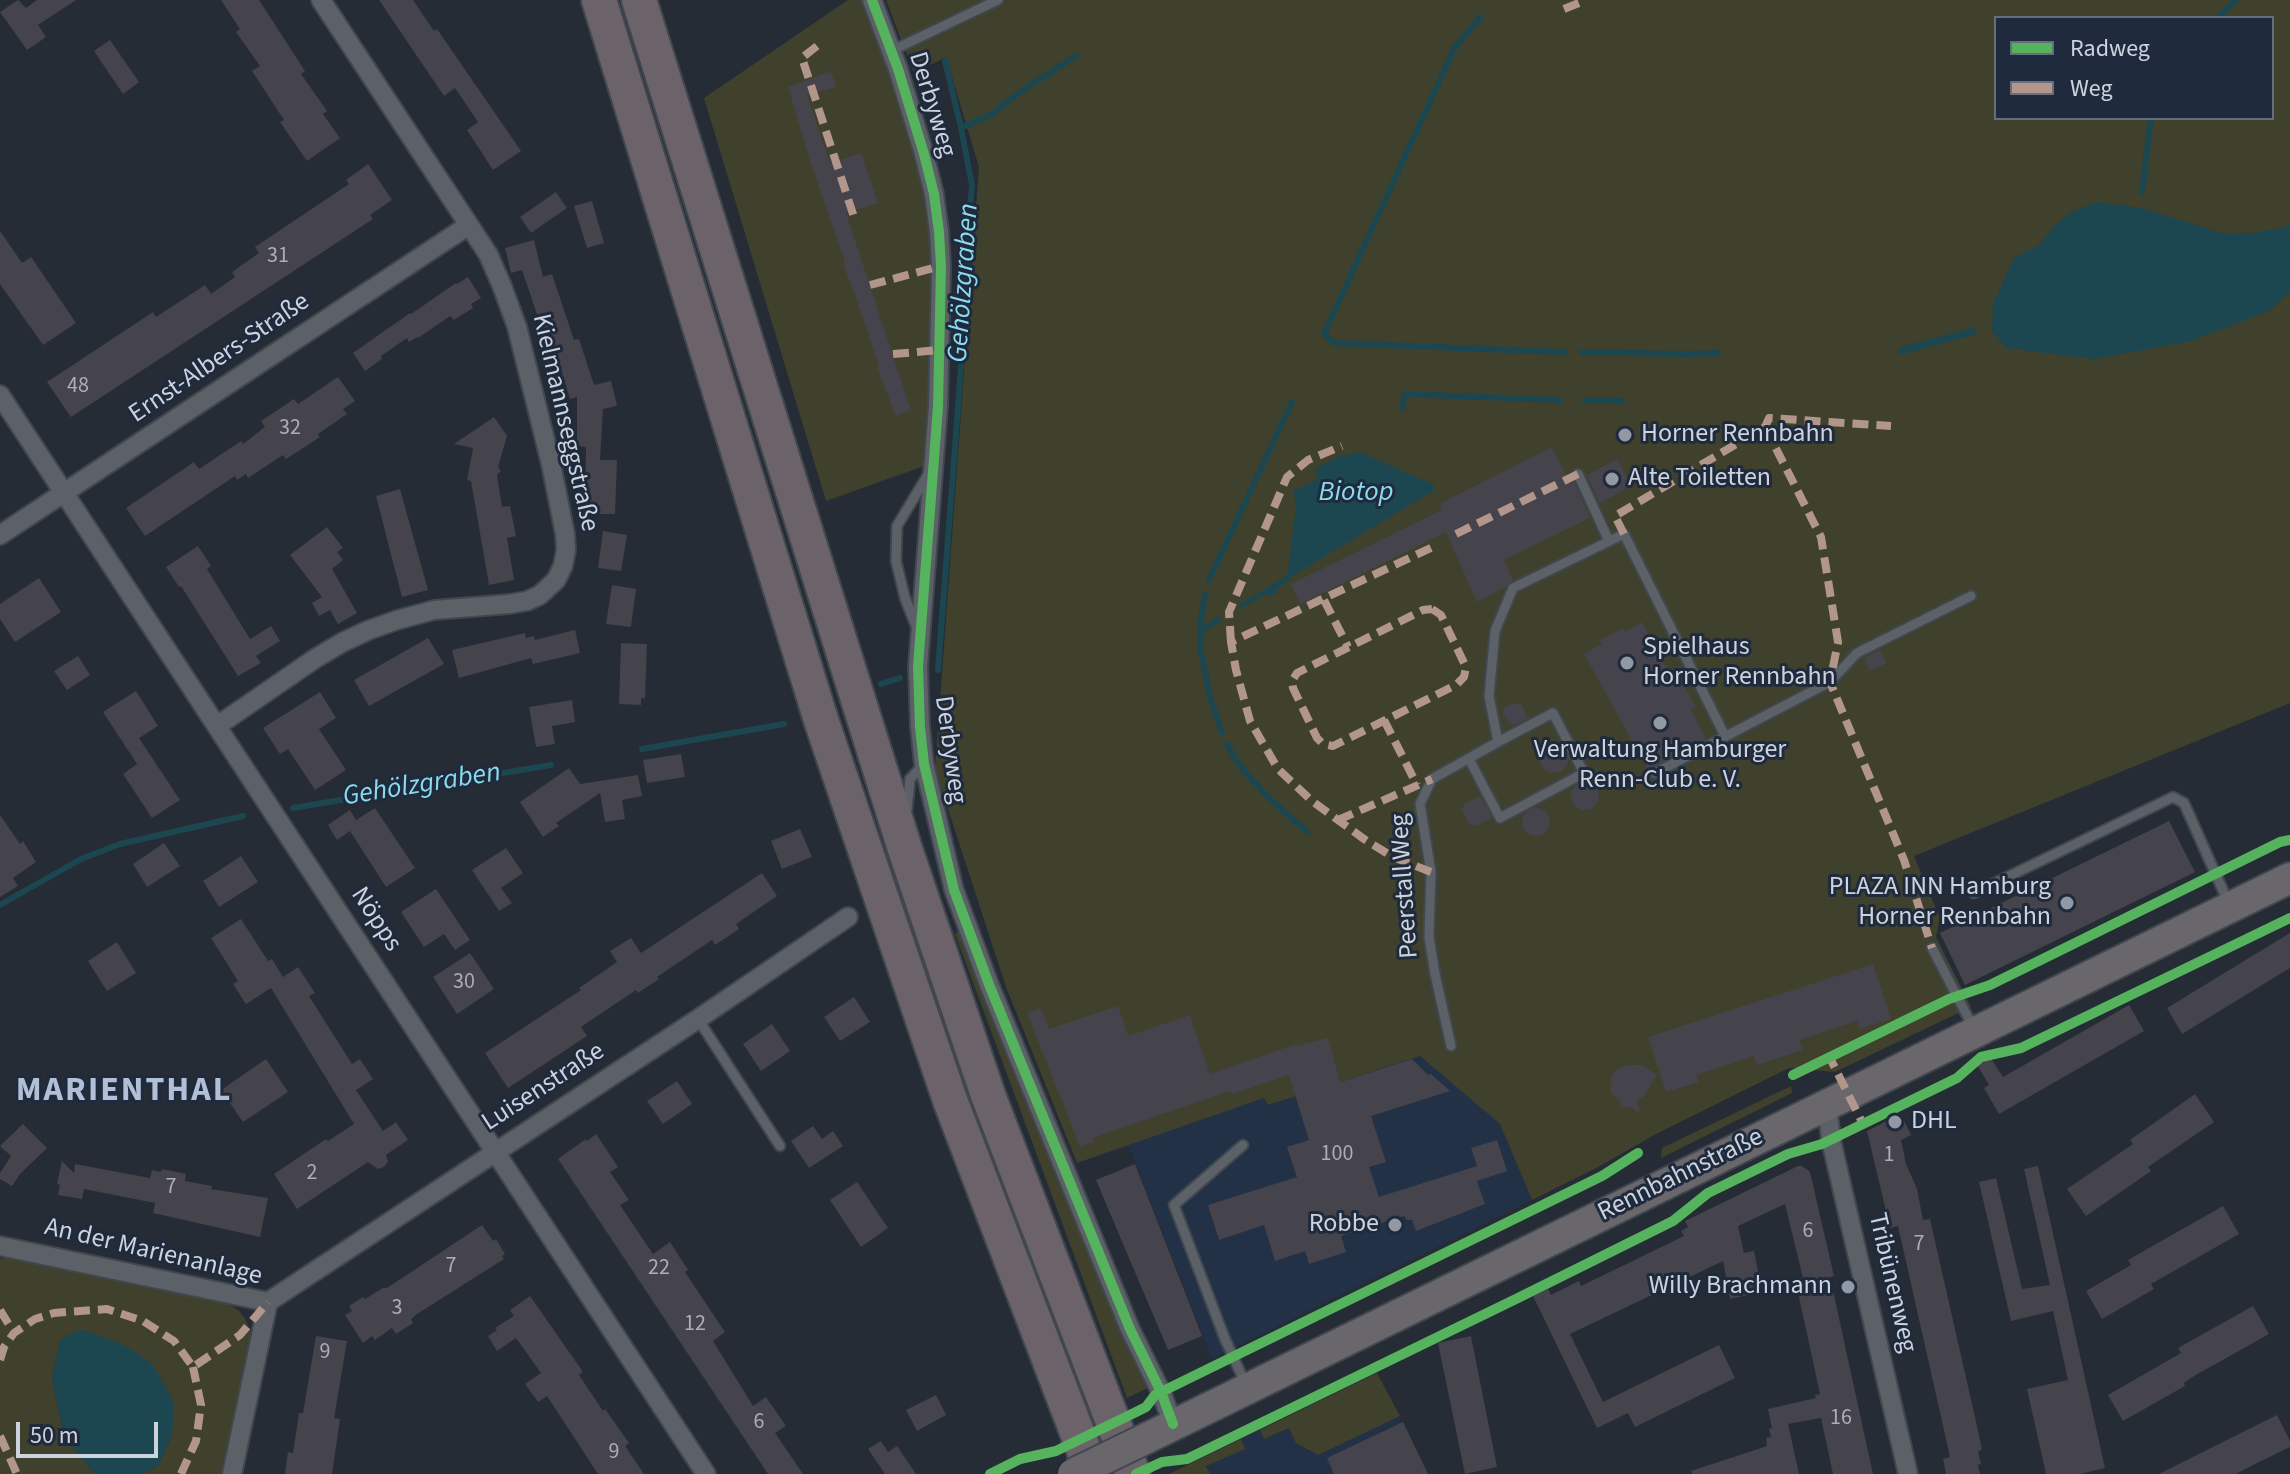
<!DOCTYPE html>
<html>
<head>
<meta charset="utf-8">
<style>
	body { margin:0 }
	#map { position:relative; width:2290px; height:1474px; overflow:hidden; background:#252c36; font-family:"Source Sans 3",sans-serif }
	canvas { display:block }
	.legend { position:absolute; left:1994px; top:16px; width:280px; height:104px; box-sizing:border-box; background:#1f2b3c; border:2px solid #646e7d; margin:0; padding:10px 14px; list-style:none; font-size:24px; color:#ccd3df }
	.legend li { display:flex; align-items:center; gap:16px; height:40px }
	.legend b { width:40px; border:2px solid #646e7d }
	.scale { position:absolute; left:16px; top:1422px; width:142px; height:36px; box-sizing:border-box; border:4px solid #ccd3df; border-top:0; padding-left:10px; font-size:24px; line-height:28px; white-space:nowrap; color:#ccd3df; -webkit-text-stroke:6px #1f2b3c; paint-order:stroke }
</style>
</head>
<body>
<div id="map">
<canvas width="2290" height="1474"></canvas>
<ul class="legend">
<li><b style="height:10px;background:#56b35d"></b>Radweg</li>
<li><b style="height:10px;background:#b2968c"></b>Weg</li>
</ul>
<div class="scale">50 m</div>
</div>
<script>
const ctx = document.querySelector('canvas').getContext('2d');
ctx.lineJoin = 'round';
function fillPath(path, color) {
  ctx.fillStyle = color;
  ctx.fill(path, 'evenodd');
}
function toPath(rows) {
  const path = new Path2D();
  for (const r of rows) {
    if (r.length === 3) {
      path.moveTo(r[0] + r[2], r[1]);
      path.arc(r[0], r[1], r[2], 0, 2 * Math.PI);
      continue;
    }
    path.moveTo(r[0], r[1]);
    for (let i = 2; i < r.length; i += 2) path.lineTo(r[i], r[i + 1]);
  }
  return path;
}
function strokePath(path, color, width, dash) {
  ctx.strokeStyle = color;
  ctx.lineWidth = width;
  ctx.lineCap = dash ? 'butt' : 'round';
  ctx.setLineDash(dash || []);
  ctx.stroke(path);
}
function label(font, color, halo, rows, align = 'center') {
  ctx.font = font + ' "Source Sans 3",sans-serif';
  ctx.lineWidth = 6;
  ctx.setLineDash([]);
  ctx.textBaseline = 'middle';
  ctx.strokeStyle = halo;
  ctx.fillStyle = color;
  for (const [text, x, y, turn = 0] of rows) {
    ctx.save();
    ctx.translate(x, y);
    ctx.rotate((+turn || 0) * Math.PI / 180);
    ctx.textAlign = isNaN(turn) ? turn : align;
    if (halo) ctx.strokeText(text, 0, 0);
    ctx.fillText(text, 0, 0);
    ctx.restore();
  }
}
fillPath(toPath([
	[1420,1056,1500,1124,1532,1200,1212,1359,1128,1144,1264,1098,1268,1105],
	[1377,1373,1428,1474,1191,1474,1187,1465]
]), '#233146');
fillPath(toPath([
	[848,0,866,0,892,69,927,195,934,249,934,358,927,465,826,501,704,98],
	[886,0,2290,0,2290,703,1914,856,1940,918,1936,937,1971,1007,1835,1072,1789,1068,1654,1135,1600,1166,1532,1200,1500,1124,1420,1056,1268,1105,1264,1098,1077,1163,1006,987,935,769,979,167,946,57,914,73],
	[1996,18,2272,18,2272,118,1996,118],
	[962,928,1151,1386,1127,1398,955,934],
	[1791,1086,1792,1093,1661,1158,1662,1148],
	[13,1257,224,1301,239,1311,245,1318,252,1335,226,1474,142,1474,158,1466,172,1435,60,1341,52,1377,64,1436,95,1474,0,1474,0,1259],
	[1377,1373,1400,1416,1318,1455,1296,1443,1289,1428,1264,1439,1260,1430],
	[1241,1439,1245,1449,1206,1466,1210,1474,1169,1474]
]), '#3f412d');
fillPath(toPath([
	[2096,202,2141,208,2225,234,2253,233,2290,226,2290,291,2271,310,2191,341,2095,359,2006,348,1992,331,1993,304,2014,258,2038,246,2057,223,2073,211],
	[1975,327,1977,334,1900,355,1898,348],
	[1359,452,1433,484,1435,490,1287,579,1296,505,1293,491,1318,479,1315,469,1340,456],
	[1273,584,1277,585,1277,592,1271,596,1266,594,1240,609,1239,604],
	[83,1330,120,1343,143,1357,155,1367,174,1403,172,1435,158,1466,142,1474,95,1474,64,1436,52,1377,60,1341,69,1334]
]), '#1c4650');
strokePath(toPath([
	[1480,17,1454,49,1324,334,1334,343,1564,352],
	[2218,18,2236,0],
	[945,61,961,128],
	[2142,192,2151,118],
	[1582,352,1685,354,1719,353],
	[1584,400,1622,401],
	[1403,408,1404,394,1560,400],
	[1209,580,1292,402],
	[1277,585,1287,579],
	[1205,594,1201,618,1200,648,1211,701,1222,732],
	[1200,631,1218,620],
	[938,670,966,301,965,281,968,265,967,247,972,185,961,128,992,114,1020,92,1076,56],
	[881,684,900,678],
	[1227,744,1236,761,1248,775,1269,798,1307,832],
	[642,749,784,724],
	[293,808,551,765],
	[0,905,81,859,120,844,243,816]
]), '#1c4650', 6);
fillPath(toPath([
	[18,0,26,8,37,0,76,0,38,25,46,37,27,50,0,12],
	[221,0,259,0,305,71,301,74,327,111,323,114,340,138,307,161,280,122,284,120,252,71,260,66,236,32,240,29],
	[379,0,413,0,434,31,437,29,521,151,493,170,467,130,478,122,455,88,444,96],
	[110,40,139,82,123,94,94,51],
	[831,71,836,87,807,95,830,163,861,153,878,203,846,213,911,410,896,416,877,368,879,367,868,332,843,263,845,262,809,158,788,87],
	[368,164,392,200,370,215,373,219,71,417,47,382,153,312,156,317,205,285,211,294,235,277,232,272,259,253,255,247,349,184,346,180],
	[556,192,567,208,531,233,520,217],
	[592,201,604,243,587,248,574,206],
	[0,231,22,263,31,257,76,323,43,345,0,284],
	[534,240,543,277,552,274,574,340,579,339,594,385,611,381,617,406,603,409,600,460,617,460,615,514,585,514,586,447,577,446,577,397,570,399,550,333,544,335,522,270,511,273,505,248],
	[468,277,481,298,471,304,473,308,454,320,450,316,418,338,417,337,409,342,407,338,381,356,382,359,365,371,353,353,410,313,411,314,456,283,457,284],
	[338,377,355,401,343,409,347,414,318,434,320,437,286,459,283,455,248,478,246,474,237,480,235,476,145,536,126,508,194,462,199,469,241,441,243,444,265,427,261,421,294,399,298,404],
	[494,417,507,436,498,467,501,471,497,475,502,507,510,506,516,536,507,538,514,580,489,585,471,481,467,480,473,448,454,444],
	[1552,447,1571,484,1574,482,1590,518,1504,560,1513,580,1505,587,1477,602,1446,532,1301,604,1291,584,1442,510,1439,504],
	[1617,459,1631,486,1600,503,1587,475],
	[400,489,428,590,402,597,376,496],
	[327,527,343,548,337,552,343,560,332,569,357,613,338,624,330,610,319,616,312,603,322,597,290,555],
	[603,531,627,535,621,571,598,568],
	[198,546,211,566,207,569,250,639,271,626,280,641,256,656,261,663,238,676,181,586,179,587,166,567],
	[39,578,61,612,15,642,0,619,0,604],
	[612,585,636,589,631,627,606,624],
	[1642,622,1673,679,1679,676,1696,707,1691,710,1706,738,1648,770,1584,654,1602,644,1600,640,1623,628,1625,632],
	[575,630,580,653,533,664,531,658,459,678,452,650,525,633,526,638,534,636,535,640],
	[428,638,444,664,369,706,354,680],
	[621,643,647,644,645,698,641,698,641,705,619,704],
	[1880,650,1887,663,1870,671,1864,658],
	[78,656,90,675,67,690,54,671],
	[136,691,158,726,139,738,180,800,152,818,123,774,137,764,103,712],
	[320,692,336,718,319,729,346,770,315,790,288,749,280,754,263,728],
	[572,700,575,722,552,726,555,744,536,747,529,707],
	[1514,703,1521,704,1528,718,1515,725,1509,723,1503,713,1505,707],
	[1554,759,14],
	[681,754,685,777,647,783,643,760],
	[569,768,580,784,638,775,642,796,622,800,625,819,605,822,600,793,556,823,559,826,543,837,520,802],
	[1585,796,14],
	[1478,797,1481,798,1491,816,1490,819,1476,826,1469,824,1462,810,1465,803],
	[375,808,415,868,386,887,350,831,337,840,328,825,350,810,356,820],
	[1536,822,14],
	[0,815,20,844,23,841,36,862,13,878,18,886,0,897],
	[2169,821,2195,872,1965,985,1940,933],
	[800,829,812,857,782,869,771,841],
	[164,843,180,866,147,887,133,864],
	[506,848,523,873,501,888,512,903,499,911,472,870],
	[241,856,258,882,219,907,203,881],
	[762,873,777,896,736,924,739,929,715,945,712,940,657,977,659,979,638,993,636,990,581,1027,587,1036,508,1088,485,1053,581,990,579,988,617,962,610,951,631,938,641,953],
	[436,889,470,940,455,950,444,934,424,947,401,912],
	[241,919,268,961,272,959,283,977,298,967,315,993,309,996,352,1064,360,1059,373,1079,356,1090,383,1131,396,1122,408,1140,386,1155,388,1161,384,1167,378,1169,368,1162,297,1209,274,1174,326,1139,328,1141,354,1124,271,988,246,1004,233,984,238,981,211,938],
	[2290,933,2290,968,2182,1034,2167,1008],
	[117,942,136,973,107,991,88,961],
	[470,953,494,989,457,1014,433,977],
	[1873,964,1891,1019,1860,1029,1857,1021,1799,1040,1803,1050,1757,1065,1754,1056,1696,1075,1699,1082,1666,1092,1648,1037],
	[854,997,870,1022,840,1041,824,1017],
	[2129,1005,2144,1031,1999,1114,1984,1088,1989,1085,1977,1065,1990,1057,2003,1077],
	[1118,1006,1128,1036,1190,1015,1210,1074,1296,1044,1296,1046,1328,1038,1340,1082,1412,1059,1428,1075,1431,1074,1450,1091,1371,1116,1386,1162,1369,1167,1379,1197,1477,1166,1471,1148,1497,1140,1507,1171,1477,1181,1485,1204,1416,1231,1412,1220,1407,1220,1404,1216,1341,1236,1346,1252,1309,1264,1305,1251,1275,1261,1264,1225,1219,1240,1208,1205,1297,1177,1287,1147,1309,1140,1289,1075,1232,1094,1231,1091,1221,1094,1092,1138,1094,1142,1080,1147,1027,1013,1041,1008,1049,1029],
	[772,1024,790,1051,761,1071,743,1044],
	[266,1059,288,1092,243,1122,221,1090],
	[1629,1065,1642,1065,1657,1075,1643,1097,1637,1101,1640,1113,1630,1107,1620,1108,1621,1102,1611,1093,1611,1076,1618,1068],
	[677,1081,692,1104,663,1124,647,1101],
	[2195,1094,2214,1122,2148,1167,2151,1171,2086,1216,2067,1189,2133,1144,2130,1140],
	[1901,1114,1911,1135,1901,1140,1906,1164,1917,1189,1923,1220,1930,1219,1977,1426,1982,1450,1978,1451,1981,1464,1978,1465,1980,1474,1946,1474,1943,1459,1950,1457,1898,1226,1890,1228,1867,1131],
	[23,1124,47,1148,20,1174,12,1186,0,1179,0,1173,11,1156,0,1146],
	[813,1126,822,1139,833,1131,843,1146,809,1168,791,1141],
	[596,1134,618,1167,610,1172,629,1200,620,1205,653,1254,670,1242,688,1270,685,1272,725,1332,713,1341,753,1406,766,1397,786,1426,775,1433,803,1474,768,1474,558,1159,586,1139,587,1141],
	[62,1161,74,1173,75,1164,150,1178,152,1170,161,1172,162,1169,186,1174,185,1181,212,1186,211,1189,268,1198,260,1237,153,1213,155,1203,84,1189,82,1199,58,1195,60,1185,57,1184],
	[1135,1164,1202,1336,1168,1350,1096,1180],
	[1798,1166,1802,1166,1810,1172,1834,1276,1830,1277,1873,1474,1833,1474,1821,1418,1788,1424,1799,1474,1692,1474,1691,1471,1767,1446,1766,1438,1771,1437,1769,1429,1772,1428,1768,1409,1816,1398,1815,1395,1820,1394,1796,1283,1804,1282,1785,1204,1738,1226,1744,1253,1754,1251,1762,1292,1730,1299,1723,1261,1570,1334,1603,1402,1719,1345,1735,1378,1635,1427,1628,1413,1597,1428,1533,1296,1548,1289,1551,1295,1579,1281,1581,1286,1684,1236,1681,1231,1688,1227,1685,1221],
	[2038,1166,2105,1468,2080,1474,2046,1474,2027,1389,2068,1380,2053,1311,2011,1321,1979,1182,1996,1178,2022,1289,2050,1285,2024,1169],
	[857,1182,888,1228,861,1247,830,1200],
	[2223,1206,2239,1234,2151,1284,2154,1289,2102,1319,2086,1291,2131,1265,2128,1260],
	[482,1225,493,1241,496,1239,505,1254,502,1256,504,1259,417,1314,411,1319,413,1323,396,1334,392,1328,375,1340,372,1336,363,1343,345,1315,352,1311,349,1306,363,1297,365,1299,383,1288,387,1288],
	[530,1296,583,1372,579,1375,603,1411,605,1409,629,1443,625,1446,644,1474,598,1474,547,1396,538,1402,525,1384,541,1373,516,1338,497,1351,488,1336,497,1330,495,1328,514,1316,510,1310],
	[2253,1306,2269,1334,2194,1376,2184,1383,2185,1386,2123,1421,2108,1395,2181,1353,2178,1348],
	[316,1336,347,1341,334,1418,340,1419,332,1474,285,1474,288,1452,293,1453,299,1413,303,1413],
	[1471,1336,1497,1467,1465,1474,1438,1343],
	[936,1395,946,1415,917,1431,906,1410],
	[2277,1415,2290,1441,2290,1447,2253,1465,2236,1474,2159,1474],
	[1403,1422,1428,1474,1334,1474,1327,1458],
	[881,1441,888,1452,897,1446,916,1474,885,1474,868,1449]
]), '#45434c');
const lane = toPath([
	[891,51,998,0],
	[1578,474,1609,541],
	[916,626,905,598,896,561,897,526,929,473],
	[1469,759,1500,818,1584,773,1553,713,1498,742],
	[1655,773,1830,682,1857,653,1971,596],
	[907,810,910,779,924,764],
	[1974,893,2173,797,2184,803,2229,904],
	[1932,948,1973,1027],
	[698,1019,780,1146],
	[1451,1046,1435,974,1429,937,1431,872,1420,804,1432,779,1498,742,1489,696,1495,631,1513,588,1624,534,1725,736],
	[1243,1145,1174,1205,1225,1339,1246,1385]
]);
const street = toPath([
	[872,0,898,69,924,154,934,194,939,232,941,266,938,407,918,666,920,727,924,764,954,890,990,987,1130,1329,1161,1392,1173,1424],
	[0,395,706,1474],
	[0,535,469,225],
	[217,726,316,658,343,642,369,630,397,620,434,610,509,604,527,601,540,595,556,580,563,566,566,550,565,534,551,464,517,327,502,286,488,254,321,0],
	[1827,1104,1831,1140,1908,1474],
	[0,1246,268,1302,232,1474],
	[268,1302,698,1019,848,917]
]);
const primary = toPath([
	[1145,1439,2290,878]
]);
const highway = toPath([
	[599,0,821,720,950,1100,1093,1474],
	[639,0,904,846,988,1095,1133,1474]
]);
strokePath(lane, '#41474f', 13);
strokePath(street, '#41474f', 22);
strokePath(primary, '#41474f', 34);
strokePath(highway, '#41474f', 38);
strokePath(lane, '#5c6168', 9);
strokePath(street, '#5c6168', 18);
strokePath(primary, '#6a676c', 30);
strokePath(highway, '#6b6369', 34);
const primaryBridge = toPath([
	[1073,1474,1145,1439]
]);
strokePath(primaryBridge, '#41474f', 34, []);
strokePath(primaryBridge, '#6a676c', 30);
strokePath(toPath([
	[1564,9,1586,0],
	[817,46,802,58,854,217],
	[870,285,941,266],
	[893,354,940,350],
	[1765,427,1821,537,1838,642,1830,682,1904,860,1932,948],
	[1456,534,1578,474],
	[1624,534,1615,516,1765,427,1769,418,1891,426],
	[1324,600,1348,647],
	[1432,609,1441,615,1466,667,1464,677,1456,685,1333,746,1323,744,1317,738,1293,688,1292,681,1297,673,1423,610,1432,609],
	[1231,642,1229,612,1287,477,1308,460,1342,446],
	[1384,720,1417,785],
	[1338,820,1432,779],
	[1431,872,1393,857,1364,839,1312,801,1278,769,1250,721,1236,670,1231,642,1435,546],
	[1835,1055,1830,1058,1863,1124],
	[0,1310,14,1333],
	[0,1360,4,1347,14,1333,35,1319,54,1313,107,1309,143,1321,174,1341,193,1367,240,1335,268,1302],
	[0,1436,17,1474],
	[181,1474,196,1441,201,1405,193,1367]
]), '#b2968c', 8, [16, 8]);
strokePath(toPath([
	[872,0,898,69,924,154,934,194,939,232,941,266,938,407,918,666,920,727,924,764,954,890,990,987,1130,1329,1161,1392,1173,1424],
	[1793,1075,1949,999,1990,985,2280,842,2290,840],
	[990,1474,1020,1459,1056,1451,1134,1413,1146,1407,1155,1395,1602,1176,1638,1153],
	[1136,1474,1162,1462,1187,1459,1518,1298,1673,1221,1708,1193,1788,1154,1822,1144,1957,1078,1981,1057,2021,1048,2290,918]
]), '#56b35d', 10);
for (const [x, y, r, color] of [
	[1625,435,8,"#9299a4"],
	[1612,479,8,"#9299a4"],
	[1627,663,8,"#9299a4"],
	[1660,723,8,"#9299a4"],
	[2067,903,8,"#9299a4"],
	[1895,1122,8,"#9299a4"],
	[1395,1225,8,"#9299a4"],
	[1848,1287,8,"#9299a4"]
]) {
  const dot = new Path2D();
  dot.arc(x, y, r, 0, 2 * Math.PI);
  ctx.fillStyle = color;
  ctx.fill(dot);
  strokePath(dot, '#1f2b3c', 3);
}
label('22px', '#aaafba', null, [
	["31",278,257],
	["48",78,387],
	["32",290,429],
	["30",464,983],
	["100",1337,1155],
	["1",1889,1156],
	["2",312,1174],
	["7",171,1188],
	["6",1808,1232],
	["7",1919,1245],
	["7",451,1267],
	["22",659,1269],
	["3",397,1309],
	["12",695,1325],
	["9",325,1353],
	["16",1841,1419],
	["6",759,1423],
	["9",614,1453]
]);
label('26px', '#ccd3df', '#1f2b3c', [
	["Derbyweg",931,105,73],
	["Ernst-Albers-Straße",220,359,-34],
	["Kielmannseggstraße",564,423,77],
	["Derbyweg",949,750,82],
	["Peerstall Weg",1406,886,-94],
	["Nöpps",375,920,57],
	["Luisenstraße",544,1088,-33],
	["Rennbahnstraße",1681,1176,-26],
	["An der Marienanlage",153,1253,13],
	["Tribünenweg",1891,1283,77]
]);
label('26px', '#ccd3df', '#1f2b3c', [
	["Horner Rennbahn",1641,435],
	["Alte Toiletten",1628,479],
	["Spielhaus",1643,648],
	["Horner Rennbahn",1643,678],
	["Verwaltung Hamburger",1660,751,"center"],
	["Renn-Club e. V.",1660,781,"center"],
	["PLAZA INN Hamburg",2051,888,"right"],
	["Horner Rennbahn",2051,918,"right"],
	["DHL",1911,1122],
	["Robbe",1379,1225,"right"],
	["Willy Brachmann",1832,1287,"right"]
], 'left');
label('italic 28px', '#8bdaed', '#1f2b3c', [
	["Gehölzgraben",965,283,-86],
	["Biotop",1356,494],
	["Gehölzgraben",422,786,-9]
]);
ctx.letterSpacing = '2px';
label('bold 34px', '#b1c0d6', '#1f2b3c', [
	["MARIENTHAL",124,1093]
]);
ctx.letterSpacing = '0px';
</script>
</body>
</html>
